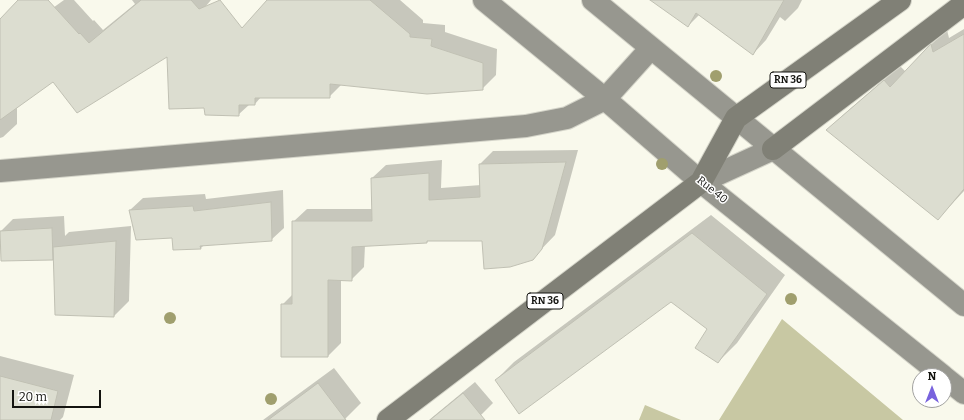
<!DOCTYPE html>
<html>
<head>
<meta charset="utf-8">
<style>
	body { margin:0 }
	#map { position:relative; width:964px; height:420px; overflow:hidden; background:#f9f9ec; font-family:Bitter,serif }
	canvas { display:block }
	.north { position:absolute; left:912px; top:368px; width:40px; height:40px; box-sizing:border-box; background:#fff; border:1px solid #a1a19f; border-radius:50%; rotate:0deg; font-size:11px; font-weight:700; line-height:16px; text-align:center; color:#141410 }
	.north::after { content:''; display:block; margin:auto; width:14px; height:18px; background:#7862dd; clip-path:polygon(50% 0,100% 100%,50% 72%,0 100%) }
	.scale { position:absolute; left:12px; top:390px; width:89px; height:18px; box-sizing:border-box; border:2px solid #141410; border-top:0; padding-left:5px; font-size:12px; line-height:14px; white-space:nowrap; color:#141410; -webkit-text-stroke:3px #fff; paint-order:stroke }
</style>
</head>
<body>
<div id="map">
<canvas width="964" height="420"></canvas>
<div class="north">N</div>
<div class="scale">20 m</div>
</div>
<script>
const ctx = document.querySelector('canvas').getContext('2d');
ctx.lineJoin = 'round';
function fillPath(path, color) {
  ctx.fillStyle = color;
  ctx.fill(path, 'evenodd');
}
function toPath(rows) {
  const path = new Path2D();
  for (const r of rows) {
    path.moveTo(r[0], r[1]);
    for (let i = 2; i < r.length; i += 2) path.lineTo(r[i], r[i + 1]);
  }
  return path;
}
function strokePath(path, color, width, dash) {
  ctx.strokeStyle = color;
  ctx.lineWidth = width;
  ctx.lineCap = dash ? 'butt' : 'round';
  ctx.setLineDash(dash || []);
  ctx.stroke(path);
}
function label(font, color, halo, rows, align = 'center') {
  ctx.font = font + ' Bitter,serif';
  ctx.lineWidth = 3;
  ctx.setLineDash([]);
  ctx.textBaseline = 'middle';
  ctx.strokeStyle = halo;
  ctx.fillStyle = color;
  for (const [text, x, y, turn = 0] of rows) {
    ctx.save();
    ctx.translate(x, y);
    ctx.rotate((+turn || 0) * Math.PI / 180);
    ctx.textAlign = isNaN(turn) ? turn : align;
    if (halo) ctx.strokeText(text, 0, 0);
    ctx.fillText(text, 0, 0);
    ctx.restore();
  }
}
fillPath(toPath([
	[782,319,903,420,719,420],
	[645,405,681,420,639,420]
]), '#c8c8a3');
fillPath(toPath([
	[20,0,46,0,32,23,64,0,74,0,93,21,94,20,103,30,135,4,132,0,211,0,171,48,54,80,17,107,17,124,3,137,0,138,0,23],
	[269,0,400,0,423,20,423,23,445,25,445,32,497,49,496,75,482,89,342,84,329,97,261,97,255,104,250,104,238,115,206,114],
	[652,0,802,0,798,8,785,21,780,17,766,40,753,54,700,14,688,26],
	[964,29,964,191,938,219,827,130,843,115,900,66,906,72,925,50,947,30,949,38],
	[578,150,555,235,532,259,483,240,429,240,427,242,365,245,364,267,351,280,341,280,341,343,328,356,282,305,293,294,293,222,307,209,373,209,372,178,386,165,442,160,441,188,481,185,480,164,493,151],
	[283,190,284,228,271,240,204,245,201,248,172,236,137,239,130,210,143,198,205,194,206,199],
	[711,215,785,275,737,343,718,362,708,329,671,301,496,380,514,362],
	[64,216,65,236,69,232,131,226,129,301,114,316,54,258,53,259,0,232,13,219],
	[0,356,74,375,63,417,60,420,0,420],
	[334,368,361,403,344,420,263,420],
	[475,382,493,403,476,420,429,420]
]), '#0003');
const building = toPath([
	[18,0,48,0,79,34,80,33,89,43,141,0,191,0,199,9,220,0,242,28,267,0,370,0,410,34,410,37,432,39,431,46,483,63,483,90,427,94,330,84,330,98,255,98,255,105,239,105,239,116,205,115,204,108,169,109,167,57,77,113,53,82,0,120,0,19,18,0],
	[650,0,784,0,753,55,696,13,688,27,650,0],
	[964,34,964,189,938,220,826,130,884,80,890,87,925,50,931,44,933,52,964,34],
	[566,162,542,249,533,260,510,267,484,269,482,241,427,241,427,243,352,247,352,281,328,280,328,357,281,357,281,304,292,304,292,221,372,221,371,178,429,173,429,200,480,197,479,164,566,162],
	[271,202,272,241,200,246,201,249,173,250,172,238,136,240,129,210,193,206,194,211,271,202],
	[52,228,53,260,1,261,0,231,52,228],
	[692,233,767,294,718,363,695,348,707,329,671,302,519,414,495,380,692,233],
	[116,241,114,317,55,315,53,247,116,241],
	[0,376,58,391,51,420,0,420,0,376],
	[318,383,346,420,268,420,318,383],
	[463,393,485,420,430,420,463,393]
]);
fillPath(building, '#dcddd0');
strokePath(building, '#c0c0b3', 1);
const secondary = toPath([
	[484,0,605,99,701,182,943,376],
	[593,0,964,305],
	[0,171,526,126,567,118,605,99,651,48],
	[701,182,773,149],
	[944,377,964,393]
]);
const primary = toPath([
	[773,149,964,4],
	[388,420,701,182,736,118,900,0]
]);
strokePath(secondary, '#d4d4c9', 24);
strokePath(primary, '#d4d4c9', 24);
strokePath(secondary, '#97978f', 22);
strokePath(primary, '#808076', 22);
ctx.fillStyle = '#a09f6e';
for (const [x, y] of [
	[716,76],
	[662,164],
	[791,299],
	[170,318],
	[271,399]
]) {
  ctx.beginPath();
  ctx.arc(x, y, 6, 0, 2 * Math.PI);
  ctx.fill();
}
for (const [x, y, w] of [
	[788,80,36],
	[545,301,36]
]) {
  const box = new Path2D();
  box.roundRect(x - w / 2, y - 8, w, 16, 3);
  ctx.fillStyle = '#fff';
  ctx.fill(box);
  strokePath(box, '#141410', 1);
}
label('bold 10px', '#141410', null, [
	["RN 36",788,80],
	["RN 36",545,301]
]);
label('11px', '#141410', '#fff', [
	["Rue 40",712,190,39]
]);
</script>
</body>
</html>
